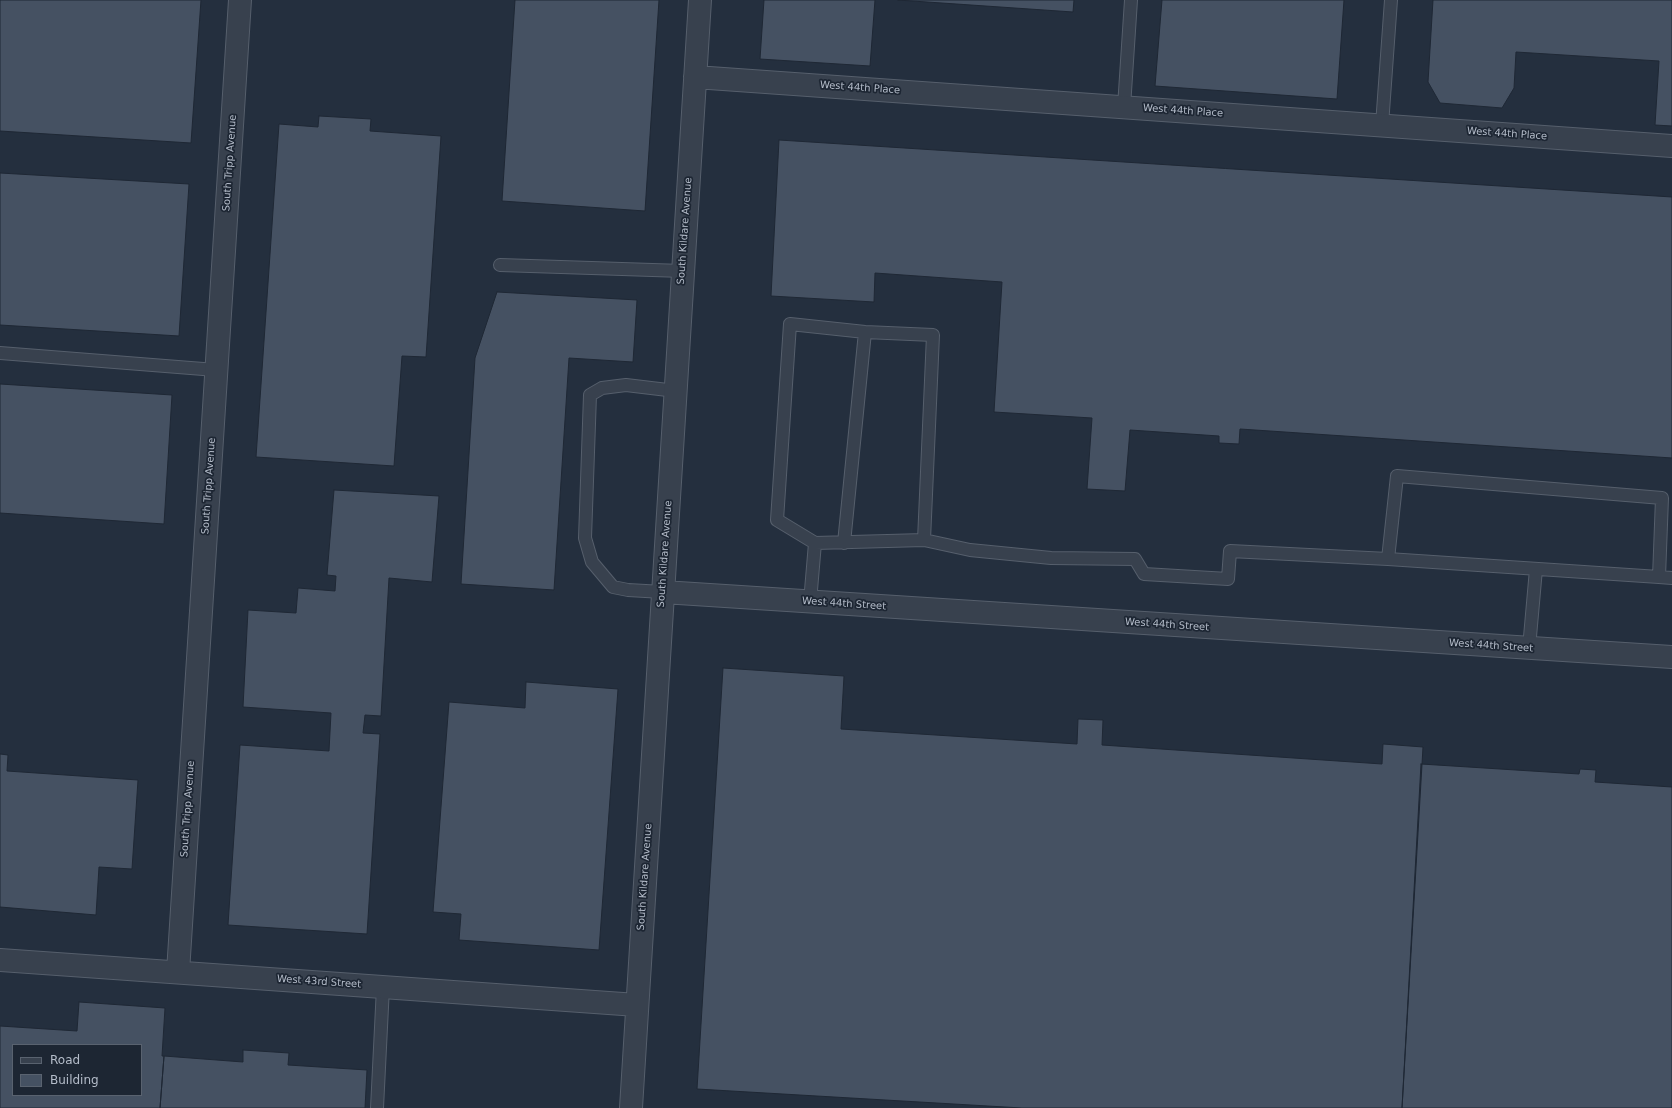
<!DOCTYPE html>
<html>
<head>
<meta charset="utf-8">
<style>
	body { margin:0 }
	#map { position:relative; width:1672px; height:1108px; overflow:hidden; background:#242f3e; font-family:"DejaVu Sans",sans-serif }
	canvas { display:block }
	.legend { position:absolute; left:12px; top:1044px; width:130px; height:52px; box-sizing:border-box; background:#1d2633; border:1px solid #59626f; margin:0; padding:5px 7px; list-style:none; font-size:12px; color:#b4bcc9 }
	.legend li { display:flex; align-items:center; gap:8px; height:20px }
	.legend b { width:20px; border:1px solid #59626f }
</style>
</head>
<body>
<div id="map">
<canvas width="1672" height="1108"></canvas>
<ul class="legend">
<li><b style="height:5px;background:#38414e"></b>Road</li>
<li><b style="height:11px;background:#455162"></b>Building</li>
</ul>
</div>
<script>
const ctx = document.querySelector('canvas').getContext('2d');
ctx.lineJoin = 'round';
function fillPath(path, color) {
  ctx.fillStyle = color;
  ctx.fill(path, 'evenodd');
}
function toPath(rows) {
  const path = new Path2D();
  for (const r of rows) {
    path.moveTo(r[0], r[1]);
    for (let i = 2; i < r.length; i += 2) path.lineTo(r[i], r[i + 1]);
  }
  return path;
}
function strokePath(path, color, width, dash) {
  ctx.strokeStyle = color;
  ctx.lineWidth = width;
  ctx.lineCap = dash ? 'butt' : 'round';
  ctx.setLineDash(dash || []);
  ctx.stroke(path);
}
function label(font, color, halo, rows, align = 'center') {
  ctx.font = font + ' "DejaVu Sans",sans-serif';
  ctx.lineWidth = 3.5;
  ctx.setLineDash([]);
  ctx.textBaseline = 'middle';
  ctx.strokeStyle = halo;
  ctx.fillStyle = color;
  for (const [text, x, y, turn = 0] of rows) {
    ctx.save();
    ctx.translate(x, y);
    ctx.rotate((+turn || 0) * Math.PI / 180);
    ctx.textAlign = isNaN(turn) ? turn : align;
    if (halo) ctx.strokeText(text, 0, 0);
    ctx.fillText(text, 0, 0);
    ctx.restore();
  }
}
const building = toPath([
	[0,0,201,0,191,143,0,131,0,0],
	[515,0,659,0,645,211,502,201,515,0],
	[764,0,875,0,870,66,760,59,764,0],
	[898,0,1074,0,1073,12,898,0],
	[1162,0,1344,0,1337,99,1155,86,1162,0],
	[1433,0,1672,0,1672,126,1655,125,1659,61,1516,52,1514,88,1502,108,1440,103,1428,82,1433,0],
	[319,116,371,119,370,131,441,136,426,357,402,356,394,466,256,457,279,124,318,127,319,116],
	[779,140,1672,197,1672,458,1240,429,1239,444,1219,443,1219,436,1130,430,1125,491,1087,489,1092,418,994,412,1002,282,875,273,874,302,771,296,779,140],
	[0,173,189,184,179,336,0,325,0,173],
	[497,292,637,300,633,362,569,358,554,590,461,584,475,358,497,292],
	[0,384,172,395,164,524,0,513,0,384],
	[334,490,439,496,432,582,389,578,381,716,365,715,363,733,380,734,367,934,228,925,240,745,329,751,331,713,243,707,248,610,296,613,298,588,335,591,336,576,327,575,334,490],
	[723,668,844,676,841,729,1077,744,1078,719,1103,720,1102,745,1382,764,1383,744,1423,747,1402,1108,1022,1108,697,1089,723,668],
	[526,682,618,689,599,950,459,940,461,914,433,912,449,702,525,708,526,682],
	[0,754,8,755,7,771,138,780,132,869,99,867,96,915,0,907,0,754],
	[1421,764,1579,774,1580,769,1596,770,1595,782,1672,787,1672,1108,1402,1108,1421,764],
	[79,1002,165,1008,162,1056,164,1056,160,1108,0,1108,0,1026,77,1031,79,1002],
	[13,1045,141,1045,141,1095,13,1095,13,1045],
	[243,1050,289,1053,288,1065,367,1070,365,1108,160,1108,164,1056,243,1062,243,1050]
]);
fillPath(building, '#455162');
strokePath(building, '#1f2835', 1);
const lane = toPath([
	[1124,107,1131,0],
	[1382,125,1391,0],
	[500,265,683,271],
	[790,324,865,332,933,335,924,540,815,543,777,520,790,324],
	[0,353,216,370],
	[924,540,970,550,1051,558,1135,559,1144,574,1228,579,1230,551,1388,559,1659,577,1662,498,1397,476,1388,559],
	[844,543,865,332],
	[1659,577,1672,578],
	[663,592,628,590,613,587,592,562,585,538,590,395,602,388,626,385,676,391],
	[810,602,815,543],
	[1529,648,1536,569],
	[377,1108,383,987]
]);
const street = toPath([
	[695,77,1672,146],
	[663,592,1672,657],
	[0,960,637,1005],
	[178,972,240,0],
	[631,1108,700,0]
]);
strokePath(lane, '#565f6c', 14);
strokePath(street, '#565f6c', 24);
strokePath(lane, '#38414e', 12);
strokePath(street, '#38414e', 22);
label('10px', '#b4bcc9', '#1d2633', [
	["West 44th Place",860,88,4],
	["West 44th Place",1183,111,4],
	["West 44th Place",1507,134,4],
	["South Tripp Avenue",230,163,-86],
	["South Kildare Avenue",685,231,-86],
	["South Tripp Avenue",209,486,-86],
	["South Kildare Avenue",665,554,-86],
	["West 44th Street",844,604,4],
	["West 44th Street",1167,625,4],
	["West 44th Street",1491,646,4],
	["South Tripp Avenue",188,809,-86],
	["South Kildare Avenue",645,877,-86],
	["West 43rd Street",319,982,4]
]);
</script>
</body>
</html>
